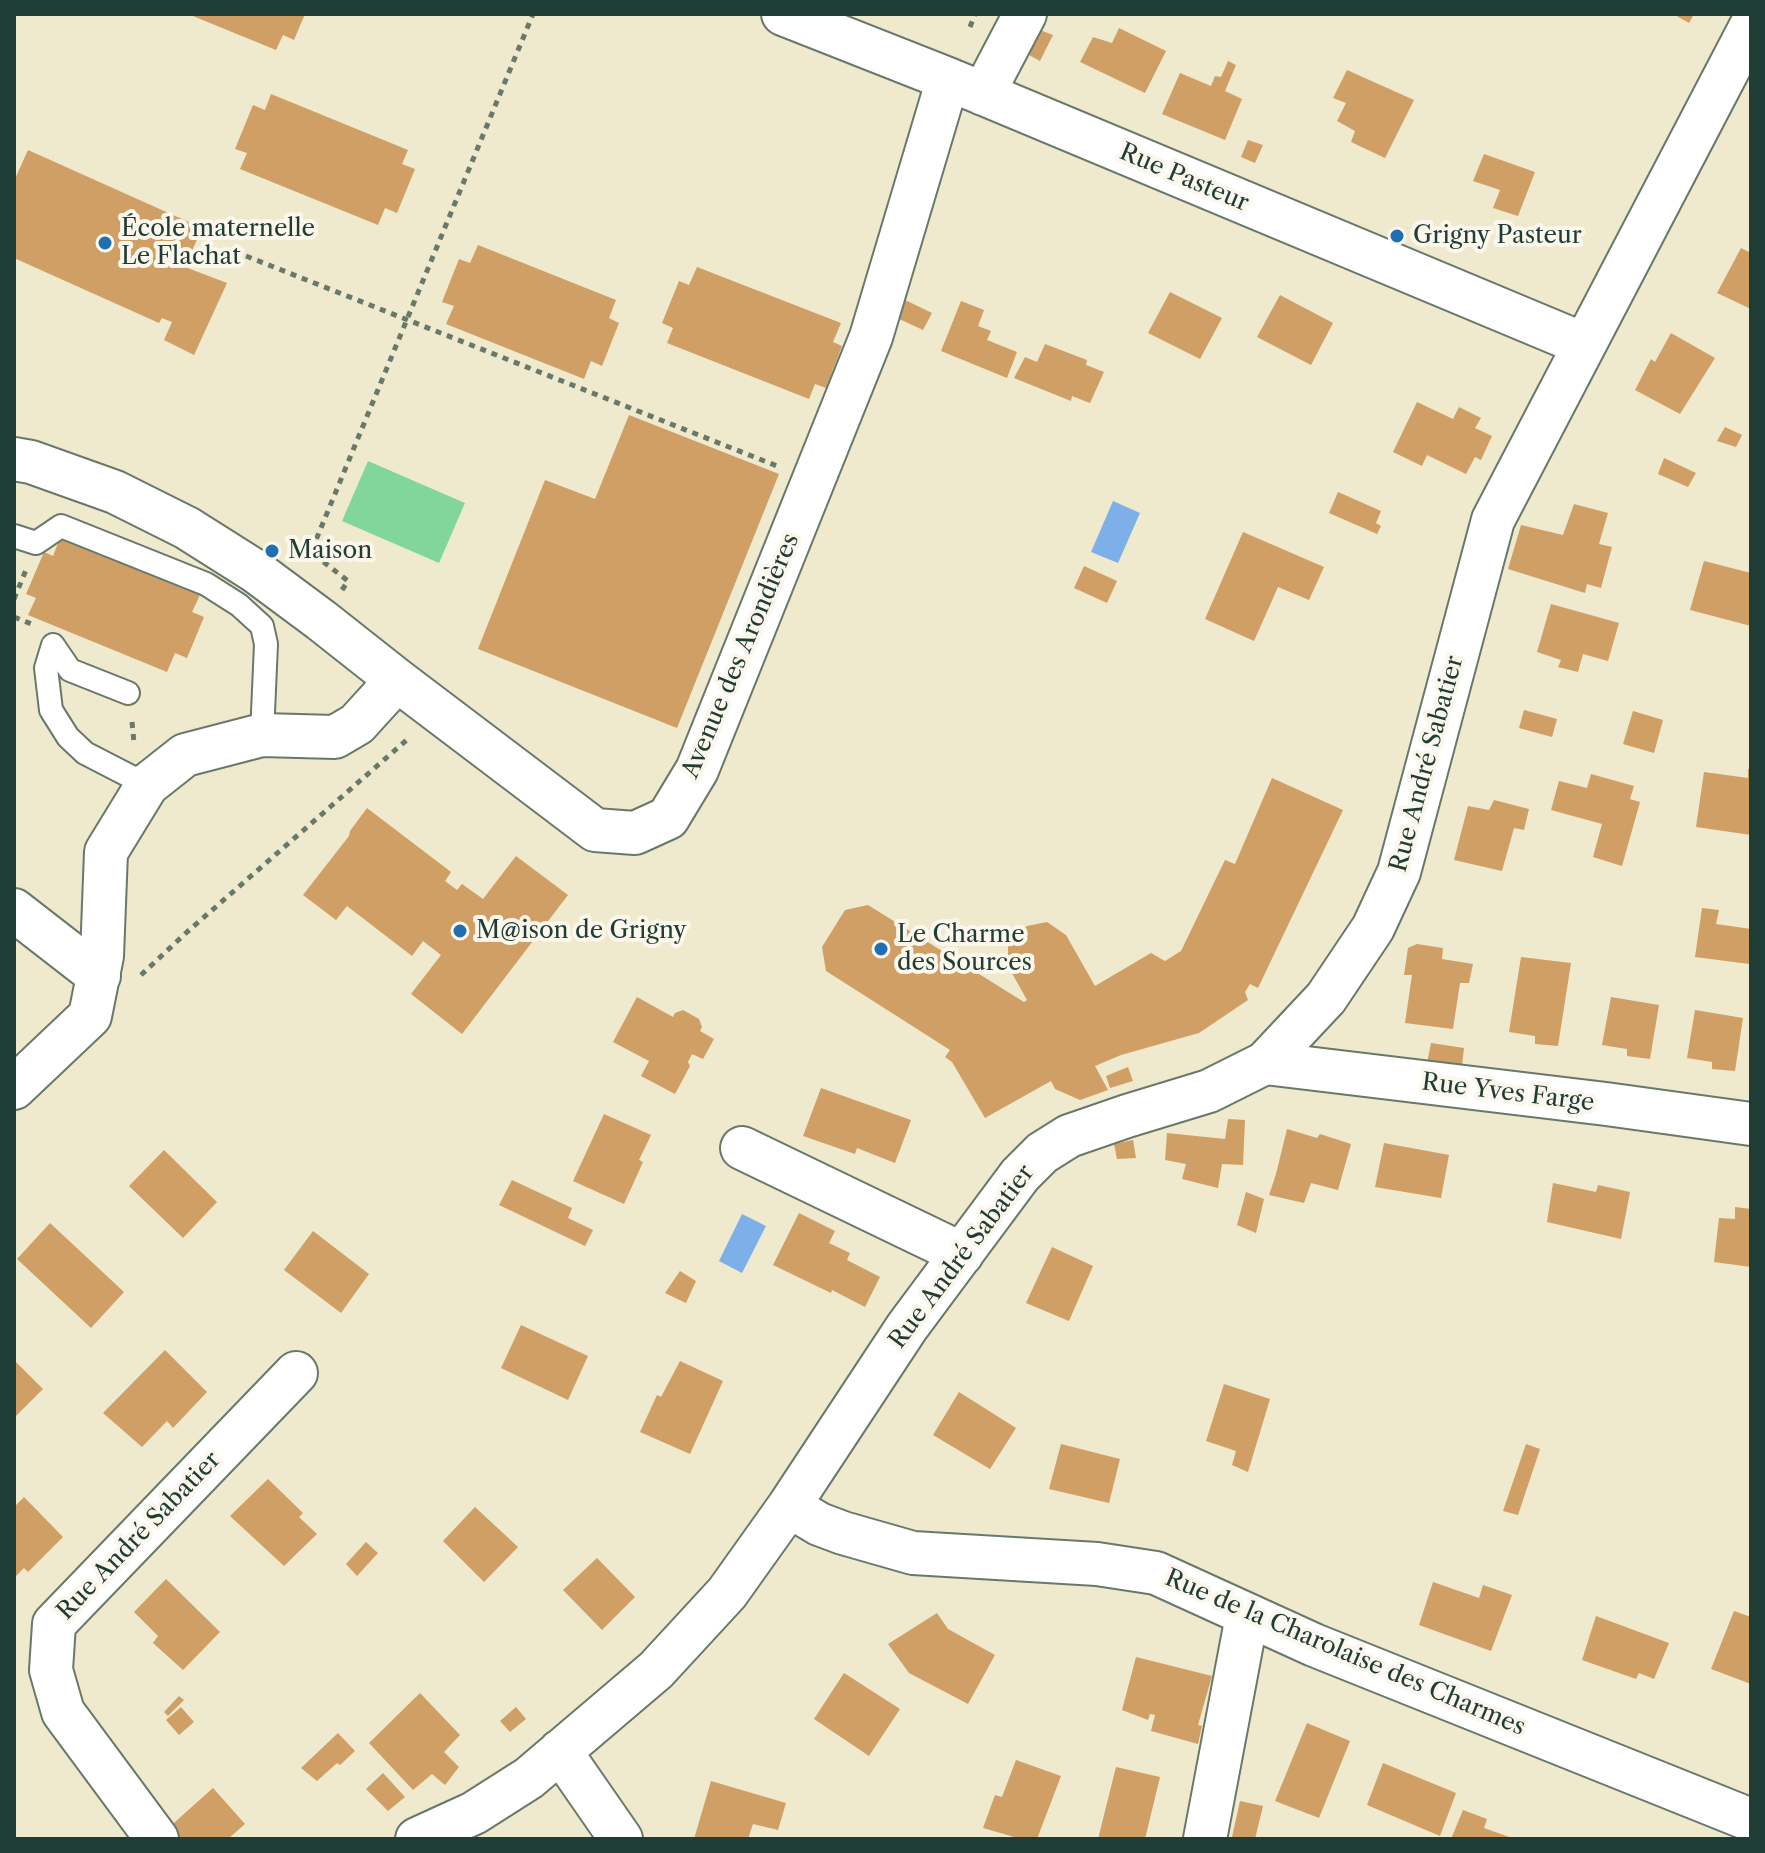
<!DOCTYPE html>
<html>
<head>
<meta charset="utf-8">
<style>
	body { margin:0 }
	#map { position:relative; width:1765px; height:1853px; overflow:hidden; background:#efe9cd; font-family:"Libre Caslon Text",serif }
	canvas { display:block }
	.frame { position:absolute; inset:0; border:16px solid #1f3d34; pointer-events:none }
</style>
</head>
<body>
<div id="map">
<canvas width="1765" height="1853"></canvas>
<div class="frame"></div>
</div>
<script>
const ctx = document.querySelector('canvas').getContext('2d');
ctx.lineJoin = 'round';
function fillPath(path, color) {
  ctx.fillStyle = color;
  ctx.fill(path, 'evenodd');
}
function toPath(rows) {
  const path = new Path2D();
  for (const r of rows) {
    path.moveTo(r[0], r[1]);
    for (let i = 2; i < r.length; i += 2) path.lineTo(r[i], r[i + 1]);
  }
  return path;
}
function strokePath(path, color, width, dash) {
  ctx.strokeStyle = color;
  ctx.lineWidth = width;
  ctx.lineCap = dash ? 'butt' : 'round';
  ctx.setLineDash(dash || []);
  ctx.stroke(path);
}
function label(font, color, halo, rows, align = 'center') {
  ctx.font = font + ' "Libre Caslon Text",serif';
  ctx.lineWidth = 8;
  ctx.setLineDash([]);
  ctx.textBaseline = 'middle';
  ctx.strokeStyle = halo;
  ctx.fillStyle = color;
  for (const [text, x, y, turn = 0] of rows) {
    ctx.save();
    ctx.translate(x, y);
    ctx.rotate((+turn || 0) * Math.PI / 180);
    ctx.textAlign = isNaN(turn) ? turn : align;
    if (halo) ctx.strokeText(text, 0, 0);
    ctx.fillText(text, 0, 0);
    ctx.restore();
  }
}
fillPath(toPath([
	[368,461,465,503,439,563,342,521]
]), '#81d79b');
fillPath(toPath([
	[1113,501,1140,513,1118,563,1091,552],
	[742,1214,766,1226,742,1273,719,1261]
]), '#7dafe9');
fillPath(toPath([
	[188,14,305,14,294,40,283,35,276,50],
	[1673,14,1694,14,1689,23],
	[1119,28,1166,51,1145,93,1080,62,1093,37,1112,43],
	[1040,30,1053,35,1040,61,1029,55],
	[1228,61,1236,65,1225,91,1242,99,1225,140,1162,114,1180,73,1211,86,1215,76,1221,77],
	[1347,70,1414,100,1385,158,1351,142,1355,131,1337,121,1346,103,1333,98],
	[271,94,408,150,402,164,415,169,397,213,385,208,378,225,240,169,247,153,235,149,253,105,265,110],
	[1248,140,1263,145,1255,163,1241,157],
	[28,150,202,228,185,267,227,283,194,355,164,340,172,322,162,318,159,323,14,258,14,181],
	[1484,154,1535,172,1518,216,1493,208,1500,190,1473,181],
	[478,245,616,300,609,318,619,323,602,366,591,361,584,379,446,324,454,306,442,302,459,259,470,263],
	[1741,248,1751,253,1751,309,1717,293],
	[697,267,841,323,833,342,842,346,826,388,815,384,809,399,667,343,673,328,662,323,679,281,689,285],
	[1170,292,1222,318,1200,359,1148,333],
	[1280,295,1333,323,1311,365,1257,337],
	[903,299,932,313,923,330,895,317],
	[961,301,984,310,978,326,991,331,987,340,1017,352,1007,378,941,351],
	[1671,333,1715,358,1680,414,1635,390,1651,359,1655,362],
	[1045,344,1087,360,1086,365,1104,372,1090,403,1072,396,1071,401,1014,378,1025,357,1037,362],
	[1417,402,1453,419,1459,407,1481,418,1475,428,1492,436,1481,460,1475,457,1466,474,1427,455,1422,466,1393,452],
	[629,415,779,474,677,728,478,649,545,480,595,499],
	[1725,427,1742,435,1736,447,1717,441],
	[1664,458,1696,473,1688,487,1658,474],
	[1338,492,1381,511,1376,523,1381,526,1377,534,1329,513],
	[1574,504,1608,513,1599,544,1612,547,1601,588,1587,584,1585,593,1508,569,1521,525,1563,535],
	[1243,532,1324,567,1309,600,1278,587,1254,641,1205,619],
	[60,538,200,595,192,612,204,617,187,658,175,653,167,672,28,615,36,598,26,594,44,552,53,556],
	[1704,561,1751,573,1751,626,1690,610],
	[1084,566,1117,581,1107,603,1074,588],
	[1551,604,1619,623,1608,661,1583,654,1578,672,1558,667,1561,660,1537,652],
	[1524,710,1557,719,1552,737,1519,728],
	[1633,711,1663,720,1654,753,1623,744],
	[1748,769,1751,769,1751,835,1696,827,1704,772,1748,778],
	[1591,774,1634,786,1630,799,1640,802,1622,866,1593,857,1602,824,1551,810,1559,781,1587,788],
	[1272,778,1343,810,1258,988,1250,984,1245,992,1248,1000,1199,1033,1121,1055,1095,1066,1108,1090,1080,1100,1055,1089,1051,1081,985,1118,952,1062,945,1057,950,1050,826,971,822,947,845,910,868,905,1024,1002,1027,1000,1008,966,1008,947,1019,931,1027,926,1047,922,1066,935,1095,986,1151,953,1165,961,1181,951,1225,860,1235,864],
	[1494,800,1529,809,1524,830,1514,828,1502,871,1454,860,1468,806,1489,810],
	[367,808,451,872,445,881,457,890,462,884,483,899,516,856,568,895,462,1034,411,994,441,955,423,941,412,956,347,906,336,920,303,895,349,836,350,831],
	[1702,908,1719,910,1716,924,1751,929,1749,964,1695,957],
	[1417,944,1443,948,1442,959,1473,964,1469,983,1460,983,1453,1029,1405,1023,1412,975,1404,975,1408,948],
	[1521,957,1571,963,1558,1046,1535,1044,1535,1036,1509,1032],
	[637,997,673,1017,675,1013,683,1010,699,1019,702,1027,700,1031,714,1039,703,1059,692,1054,688,1062,690,1066,675,1094,641,1076,649,1061,613,1042],
	[1611,997,1659,1005,1650,1059,1627,1056,1627,1049,1602,1045],
	[1695,1010,1743,1018,1735,1071,1712,1069,1712,1062,1687,1058],
	[1431,1043,1464,1048,1461,1074,1426,1068],
	[1128,1067,1133,1081,1110,1088,1106,1076],
	[821,1088,911,1120,895,1163,857,1148,855,1154,803,1136],
	[604,1114,651,1135,639,1160,643,1162,624,1204,573,1181],
	[1228,1119,1245,1120,1243,1165,1222,1164,1218,1188,1182,1179,1186,1164,1165,1160,1167,1133,1225,1139],
	[1287,1129,1317,1138,1320,1134,1351,1144,1338,1190,1311,1183,1304,1203,1269,1195,1276,1174],
	[1133,1140,1136,1158,1117,1159,1114,1144],
	[1384,1143,1449,1155,1441,1198,1375,1187],
	[164,1150,217,1202,183,1238,129,1186],
	[512,1180,572,1208,568,1218,593,1230,585,1246,499,1205],
	[1553,1183,1596,1192,1598,1185,1630,1192,1621,1239,1547,1222],
	[1246,1192,1264,1199,1256,1233,1237,1225],
	[1735,1207,1751,1209,1751,1267,1714,1262,1719,1218,1735,1219],
	[799,1213,835,1231,829,1243,850,1253,847,1260,880,1277,865,1307,832,1290,831,1293,773,1265],
	[50,1223,124,1292,91,1328,17,1259],
	[313,1231,369,1274,341,1313,284,1270],
	[1052,1247,1093,1266,1069,1321,1026,1303],
	[680,1271,696,1281,686,1303,665,1293],
	[521,1325,588,1356,568,1400,501,1368],
	[165,1350,207,1392,173,1428,167,1421,142,1447,103,1413],
	[14,1360,43,1389,14,1418],
	[680,1361,723,1381,690,1454,640,1432,657,1395,661,1397],
	[1224,1384,1270,1399,1248,1472,1232,1465,1236,1451,1206,1441],
	[959,1392,1016,1428,990,1469,933,1435],
	[1061,1444,1120,1459,1109,1503,1049,1489],
	[1526,1444,1540,1449,1518,1515,1503,1511],
	[268,1479,303,1513,299,1517,317,1534,284,1566,230,1516],
	[24,1497,63,1537,28,1572,24,1568,14,1578,14,1507],
	[475,1507,518,1547,484,1582,443,1541],
	[366,1542,378,1553,357,1576,346,1564],
	[597,1558,635,1597,602,1630,563,1590],
	[166,1579,220,1632,183,1670,153,1643,158,1636,134,1612],
	[1433,1582,1479,1598,1483,1585,1512,1595,1491,1651,1419,1625],
	[1734,1611,1751,1617,1751,1684,1711,1669],
	[937,1613,948,1629,995,1655,968,1704,909,1673,888,1644],
	[1596,1616,1669,1643,1654,1679,1639,1673,1636,1679,1582,1660],
	[1136,1657,1212,1676,1198,1725,1202,1726,1198,1744,1151,1731,1155,1715,1150,1714,1148,1720,1122,1710],
	[844,1673,900,1709,869,1756,814,1719],
	[420,1693,460,1735,444,1752,459,1767,445,1785,432,1774,413,1790,369,1743],
	[179,1696,184,1700,168,1716,164,1712],
	[181,1707,194,1722,179,1735,166,1720],
	[516,1707,526,1719,510,1732,500,1721],
	[1307,1723,1350,1741,1319,1818,1275,1801],
	[338,1733,355,1751,340,1765,337,1763,317,1781,301,1768],
	[1016,1760,1061,1776,1037,1839,1021,1839,983,1828,995,1795,1002,1797],
	[1383,1763,1456,1793,1440,1836,1367,1805],
	[1116,1767,1160,1777,1145,1839,1098,1839],
	[383,1773,405,1797,388,1811,366,1789],
	[711,1781,786,1803,778,1830,753,1824,748,1839,694,1839],
	[213,1788,245,1824,228,1839,174,1839,166,1830],
	[1240,1801,1263,1806,1255,1839,1232,1837],
	[1463,1810,1487,1819,1484,1828,1515,1839,1451,1839]
]), '#cf9f65');
const lane = toPath([
	[14,536,36,543,61,526,206,584,239,605,262,626,266,644,262,735],
	[128,693,70,670,53,645,46,668,51,710,68,737,85,753,147,785]
]);
const street = toPath([
	[783,14,948,79,1583,344],
	[983,94,1025,14],
	[14,459,31,462,115,492,187,528,255,571,321,620,397,680,595,830,635,833,668,818,697,770,871,337,948,79],
	[14,910,99,976],
	[1265,1063,1606,1104,1751,1124],
	[14,1088,90,1016,102,956,106,852,147,785,185,755,262,735,335,737,357,724,397,680],
	[742,1148,962,1254],
	[789,1506,819,1524,843,1533,913,1553,1097,1564,1156,1573,1314,1645,1751,1820],
	[560,1751,621,1839],
	[157,1839,63,1712,51,1670,54,1624,296,1373],
	[417,1839,474,1813,529,1778,656,1670,727,1593,789,1506,907,1327,1020,1175,1042,1153,1069,1136,1127,1116,1209,1091,1265,1063,1326,998,1373,928,1399,872,1493,520,1751,26],
	[1205,1839,1247,1616]
]);
strokePath(lane, '#68796a', 26);
strokePath(street, '#68796a', 46);
strokePath(toPath([
	[970,27,975,14],
	[246,256,777,466],
	[342,590,348,581,311,552,533,14],
	[14,599,26,570],
	[14,617,34,625],
	[132,722,134,743],
	[141,975,187,932,409,738]
]), '#68796a', 5, [6, 6]);
strokePath(lane, '#fff', 22);
strokePath(street, '#fff', 42);
for (const [x, y, r, color] of [
	[1397,236,8,"#1f6fb2"],
	[105,243,8,"#1f6fb2"],
	[272,551,8,"#1f6fb2"],
	[460,931,8,"#1f6fb2"],
	[881,949,8,"#1f6fb2"]
]) {
  const dot = new Path2D();
  dot.arc(x, y, r, 0, 2 * Math.PI);
  ctx.fillStyle = color;
  ctx.fill(dot);
  strokePath(dot, '#fbf7ec', 3);
}
label('24px', '#1f3d34', '#fbf7ec', [
	["Rue Pasteur",1184,178,23],
	["Avenue des Arondières",741,656,-67],
	["Rue André Sabatier",1427,764,-75],
	["Rue Yves Farge",1508,1093,7],
	["Rue André Sabatier",962,1257,-53],
	["Rue André Sabatier",139,1536,-46],
	["Rue de la Charolaise des Charmes",1345,1653,23]
]);
label('24px', '#1f3d34', '#fbf7ec', [
	["École maternelle",121,229],
	["Le Flachat",121,257],
	["Grigny Pasteur",1413,236],
	["Maison",288,551],
	["M@ison de Grigny",476,931],
	["Le Charme",897,935],
	["des Sources",897,963]
], 'left');
</script>
</body>
</html>
